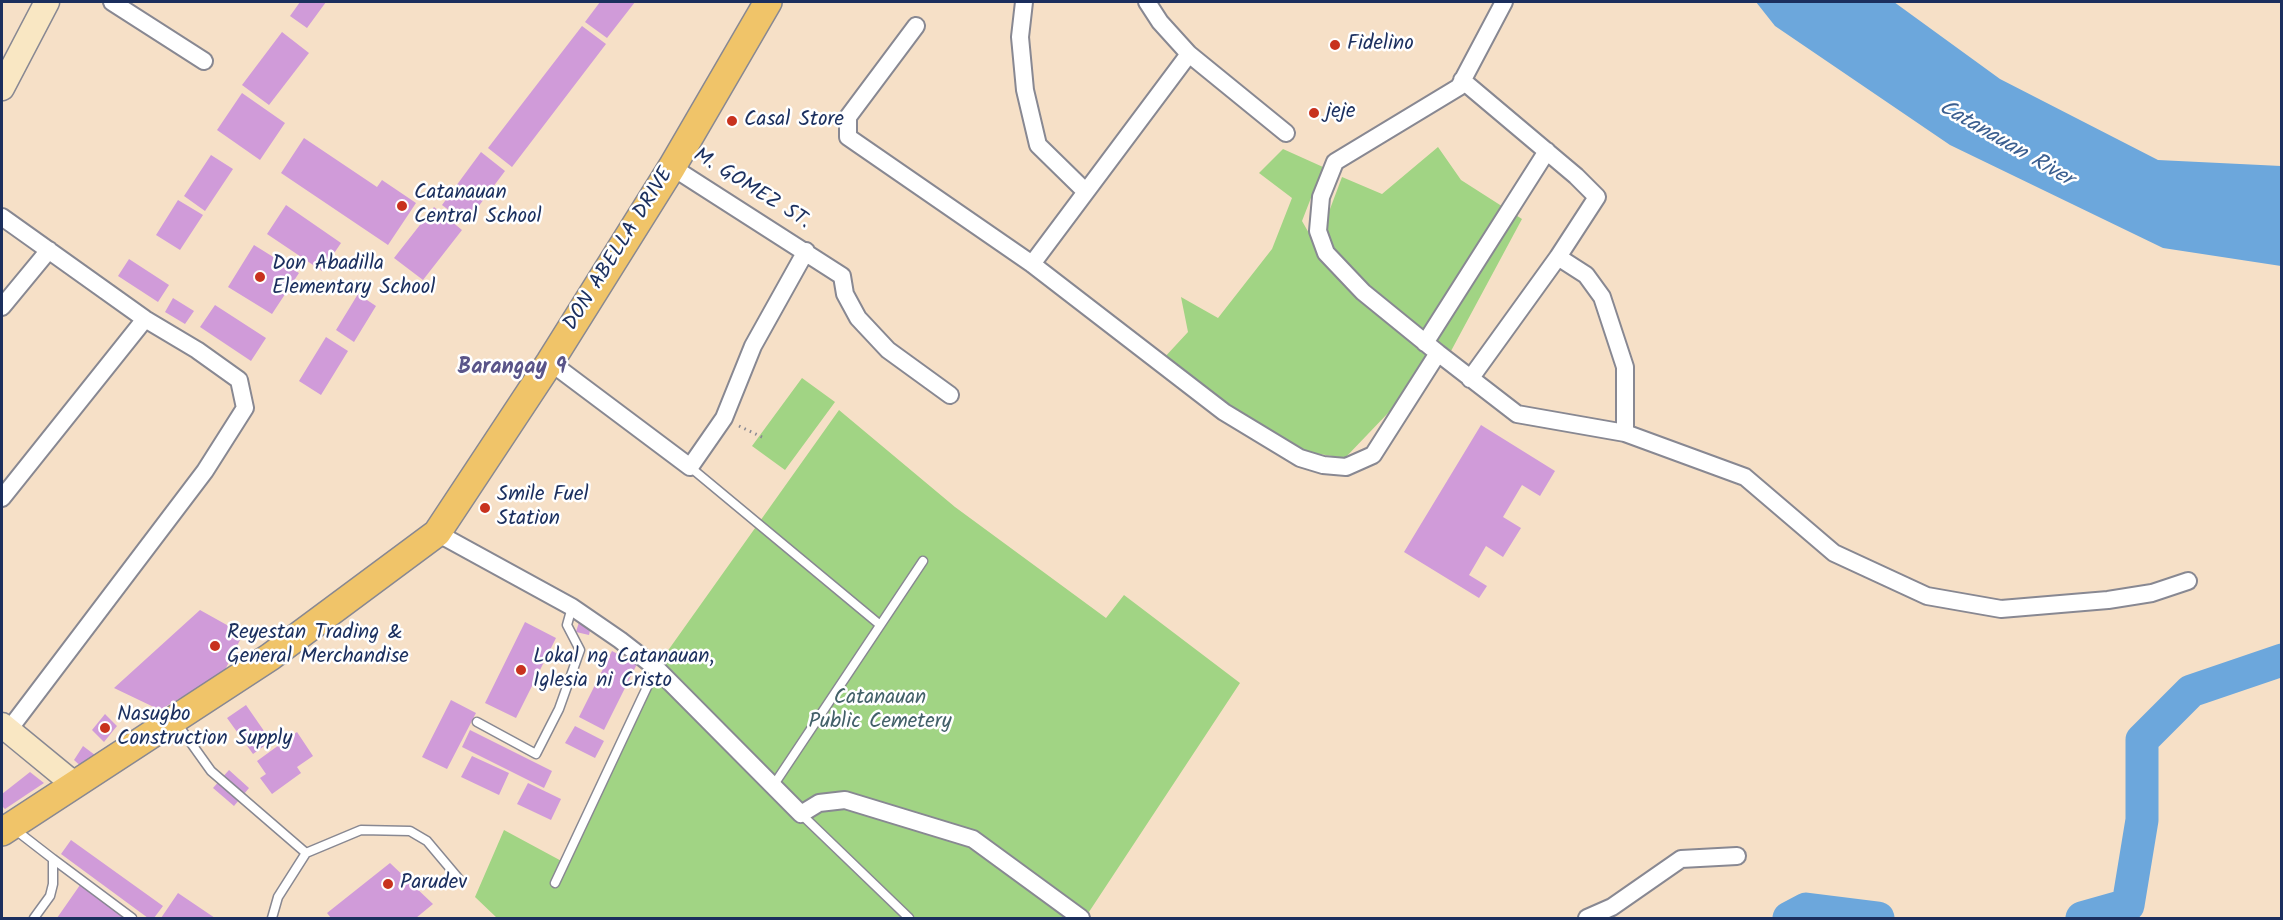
<!DOCTYPE html>
<html>
<head>
<meta charset="utf-8">
<style>
	body { margin:0 }
	#map { position:relative; width:2283px; height:920px; overflow:hidden; background:#f6e0c7; font-family:Kalam,sans-serif }
	canvas { display:block }
	.frame { position:absolute; inset:0; border:3px solid #1b2f5e; pointer-events:none }
</style>
</head>
<body>
<div id="map">
<canvas width="2283" height="920"></canvas>
<div class="frame"></div>
</div>
<script>
const ctx = document.querySelector('canvas').getContext('2d');
ctx.lineJoin = 'round';
function fillPath(path, color) {
  ctx.fillStyle = color;
  ctx.fill(path, 'evenodd');
}
function toPath(rows) {
  const path = new Path2D();
  for (const r of rows) {
    path.moveTo(r[0], r[1]);
    for (let i = 2; i < r.length; i += 2) path.lineTo(r[i], r[i + 1]);
  }
  return path;
}
function strokePath(path, color, width, dash) {
  ctx.strokeStyle = color;
  ctx.lineWidth = width;
  ctx.lineCap = dash ? 'butt' : 'round';
  ctx.setLineDash(dash || []);
  ctx.stroke(path);
}
function label(font, color, halo, rows, align = 'center') {
  ctx.font = font + ' Kalam,sans-serif';
  ctx.lineWidth = 5;
  ctx.setLineDash([]);
  ctx.textBaseline = 'middle';
  ctx.strokeStyle = halo;
  ctx.fillStyle = color;
  for (const [text, x, y, turn = 0] of rows) {
    ctx.save();
    ctx.translate(x, y);
    ctx.rotate((+turn || 0) * Math.PI / 180);
    ctx.textAlign = isNaN(turn) ? turn : align;
    if (halo) ctx.strokeText(text, 0, 0);
    ctx.fillText(text, 0, 0);
    ctx.restore();
  }
}
fillPath(toPath([
	[1438,147,1461,180,1522,219,1451,351,1326,253,1327,217,1342,177,1382,194],
	[1283,149,1323,167,1302,221,1330,270,1430,354,1390,411,1345,458,1300,451,1226,407,1163,359,1188,332,1181,297,1218,318,1272,249,1292,198,1259,173],
	[802,378,835,402,785,470,752,446],
	[839,410,955,507,1106,618,1124,595,1240,683,1085,918,497,918,475,897,504,830,567,864,652,673]
]), '#a1d484');
fillPath(toPath([
	[1756,2,1894,2,2000,79,2158,160,2281,166,2281,266,2163,248,1950,145,1775,26]
]), '#6ca7dc');
strokePath(toPath([
	[1789,918,1806,909,1878,918],
	[2082,918,2128,905,2142,820,2142,740,2191,691,2282,660]
]), '#6ca7dc', 33);
fillPath(toPath([
	[300,2,326,2,307,28,290,16],
	[600,2,635,2,607,38,585,22],
	[582,26,606,44,512,167,488,148],
	[282,32,309,53,269,105,242,85],
	[242,93,285,123,260,160,217,130],
	[304,138,377,187,382,180,416,203,388,245,281,173],
	[481,152,505,171,466,223,442,205],
	[211,155,233,169,205,211,184,196],
	[178,200,203,215,180,250,156,235],
	[286,205,341,243,322,271,267,234],
	[434,207,462,230,423,280,394,258],
	[254,245,299,273,272,314,228,287],
	[129,259,169,285,158,302,118,276],
	[358,294,376,306,354,342,336,330],
	[173,298,194,311,185,324,165,312],
	[215,305,266,338,251,361,200,327],
	[326,337,348,351,321,395,299,381],
	[1481,425,1555,471,1540,496,1522,485,1503,517,1521,528,1503,557,1486,546,1469,575,1487,586,1479,598,1404,552],
	[200,610,243,634,224,672,160,710,114,688],
	[525,622,556,638,516,718,485,703],
	[579,622,591,626,589,635,576,632],
	[612,651,637,664,604,730,579,717],
	[451,700,476,713,447,769,422,757],
	[246,705,271,741,253,754,227,718],
	[105,714,117,726,104,742,92,730],
	[575,726,604,741,595,758,565,743],
	[470,730,552,771,544,788,462,747],
	[297,732,313,756,297,767,301,773,272,794,260,778,266,774,257,761],
	[83,746,95,755,85,770,74,760],
	[472,756,509,773,499,795,461,777],
	[229,770,249,788,234,806,213,788],
	[30,772,44,783,5,809,2,806,2,794],
	[528,783,561,799,551,820,517,804],
	[71,840,163,906,154,918,148,918,61,854],
	[390,863,433,904,416,918,331,918,327,913],
	[80,885,127,918,57,918],
	[178,893,215,918,161,918]
]), '#d09bd9');
const lane = toPath([
	[690,467,879,624],
	[176,722,211,771,306,853,361,830,410,831,427,841,459,879],
	[477,722,536,754,559,709,580,650,567,625,572,607],
	[773,786,923,561],
	[801,814,909,918],
	[13,828,53,859,53,884,50,896,34,918],
	[53,859,132,918],
	[555,883,656,668],
	[272,918,278,897,306,853]
]);
const street = toPath([
	[112,2,204,61],
	[1024,2,1020,37,1025,90,1038,145,1085,191],
	[1147,2,1160,22,1189,54,1286,133],
	[916,26,848,117,848,137,1032,264,1224,412,1300,458,1323,465,1346,467,1373,455,1438,353,1363,292,1326,253,1318,231,1321,197,1335,162,1459,87,1504,2],
	[1462,80,1576,176,1597,197,1558,257,1470,379],
	[672,167,842,276,845,294,858,318,888,350,950,395],
	[2,217,145,319,197,350,239,380,245,408,205,471,8,731],
	[1558,257,1586,275,1602,297,1625,367,1625,433],
	[1032,264,1189,54],
	[2,307,49,250],
	[1425,343,1547,151],
	[1438,353,1517,414,1625,433,1745,477,1834,553,1927,596,2001,609,2108,600,2152,593,2188,581],
	[550,362,690,467,724,418,753,346,806,251],
	[2,498,145,319],
	[437,533,572,607,620,640,656,668,801,814,819,803,845,800,973,839,1081,918],
	[1587,918,1612,907,1681,859,1737,856]
]);
const secondary = toPath([
	[2,88,47,2],
	[2,725,75,785]
]);
const primary = toPath([
	[2,832,270,657,437,533,550,362,672,167,768,2]
]);
strokePath(lane, '#888892', 11);
strokePath(street, '#888892', 20);
strokePath(secondary, '#888892', 27);
strokePath(primary, '#888892', 30);
strokePath(toPath([
	[739,426,764,438]
]), '#888892', 3, [1.5, 4.5]);
strokePath(lane, '#fff', 8);
strokePath(street, '#fff', 16);
strokePath(secondary, '#f9e7c3', 24);
strokePath(primary, '#f0c469', 27);
for (const [x, y, r, color] of [
	[1335,45,6,"#c8321e"],
	[1314,113,6,"#c8321e"],
	[732,121,6,"#c8321e"],
	[402,206,6,"#c8321e"],
	[260,277,6,"#c8321e"],
	[485,508,6,"#c8321e"],
	[215,646,6,"#c8321e"],
	[521,670,6,"#c8321e"],
	[105,728,6,"#c8321e"],
	[388,884,6,"#c8321e"]
]) {
  const dot = new Path2D();
  dot.arc(x, y, r, 0, 2 * Math.PI);
  ctx.fillStyle = color;
  ctx.fill(dot);
  strokePath(dot, '#fff', 2);
}
label('21px', '#1b2f5e', '#fff', [
	["Fidelino",1347,45],
	["jeje",1326,113],
	["Casal Store",744,121],
	["Catanauan",414,194],
	["Central School",414,218],
	["Don Abadilla",272,265],
	["Elementary School",272,289],
	["Smile Fuel",497,496],
	["Station",497,520],
	["Reyestan Trading &",227,634],
	["General Merchandise",227,658],
	["Lokal ng Catanauan,",533,658],
	["Iglesia ni Cristo",533,682],
	["Nasugbo",117,716],
	["Construction Supply",117,740],
	["Parudev",400,884]
], 'left');
label('21px', '#1b2f5e', '#fff', [
	["M. GOMEZ ST.",751,190,32],
	["DON ABELLA DRIVE",620,250,-58]
]);
label('21px', '#436169', '#fff', [
	["Catanauan",880,699],
	["Public Cemetery",880,723]
]);
label('italic 22px', '#3b5f90', '#fff', [
	["Catanauan River",2005,145,30]
]);
label('bold 22px', '#5a5589', '#fff', [
	["Barangay 9",512,369]
]);
</script>
</body>
</html>
